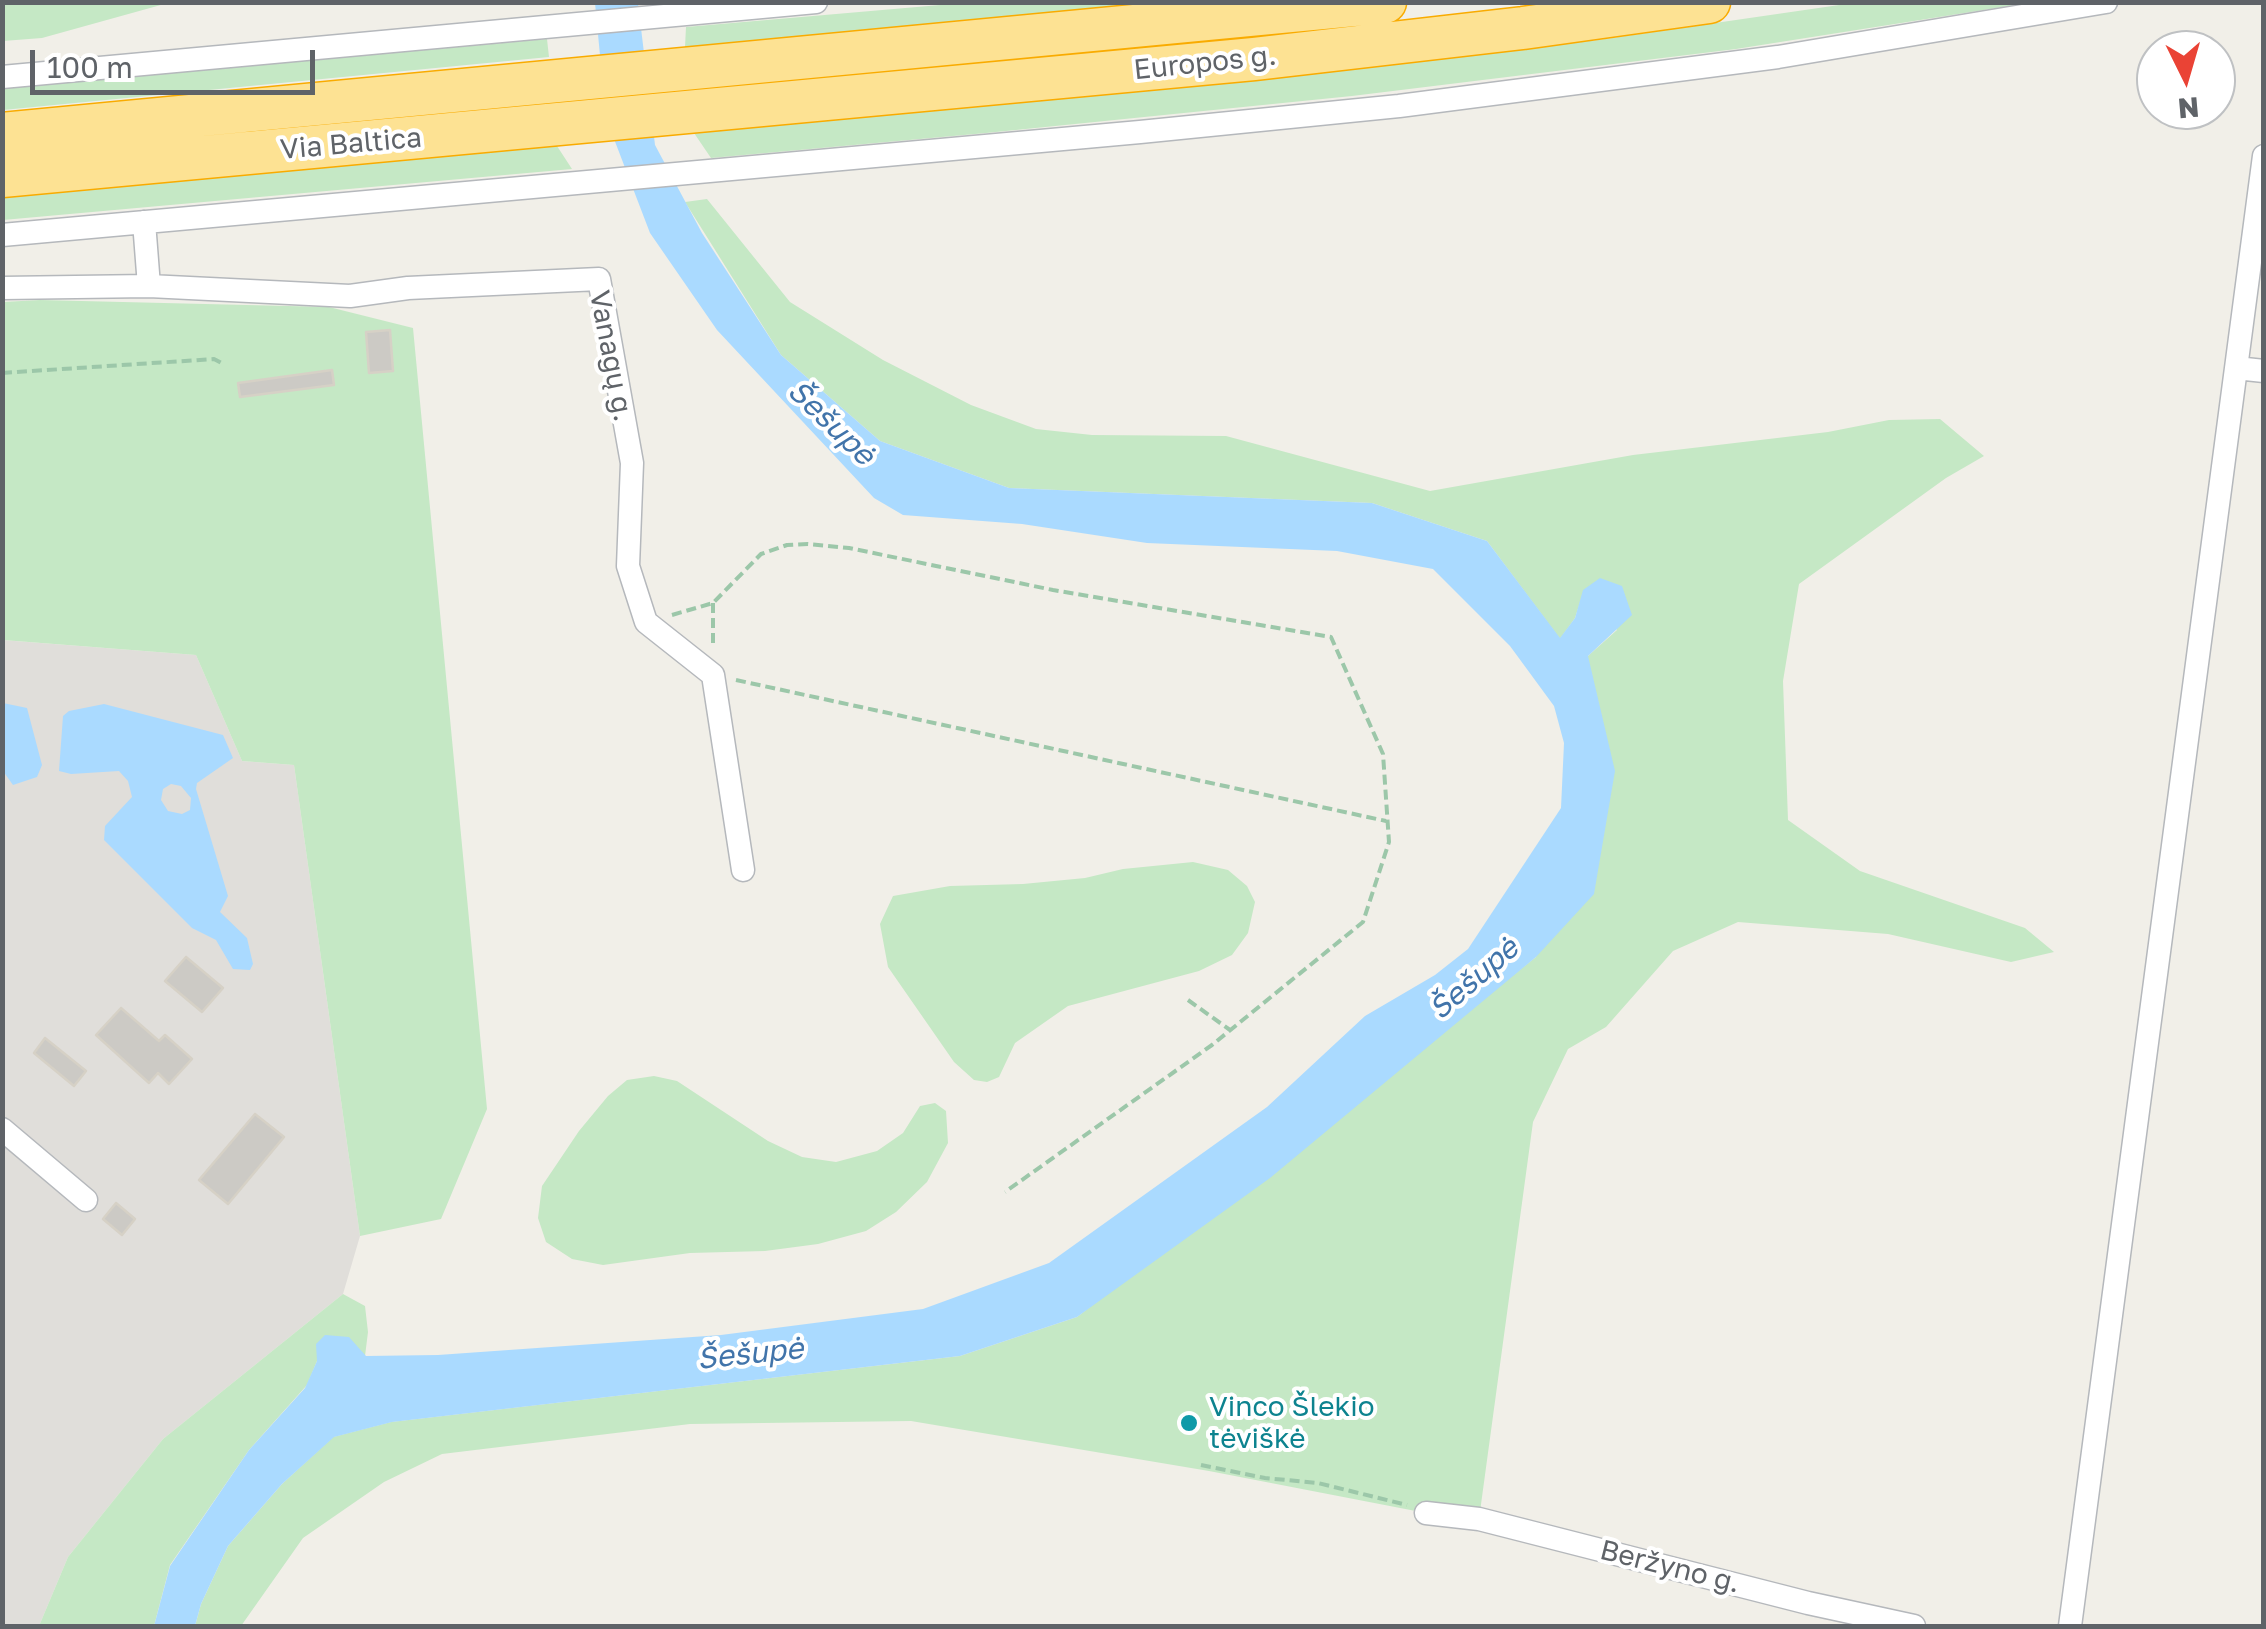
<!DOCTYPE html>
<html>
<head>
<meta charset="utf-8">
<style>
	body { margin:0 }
	#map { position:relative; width:2266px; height:1629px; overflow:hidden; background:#f1efe8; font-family:"Golos Text",sans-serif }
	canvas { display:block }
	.frame { position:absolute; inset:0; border:5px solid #5f6368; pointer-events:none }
	.north { position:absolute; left:2136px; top:30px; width:100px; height:100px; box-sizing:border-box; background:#fff; border:2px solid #bfc1c3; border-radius:50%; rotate:175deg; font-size:28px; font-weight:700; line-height:40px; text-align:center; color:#5f6368 }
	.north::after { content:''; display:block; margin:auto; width:35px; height:45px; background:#ea4335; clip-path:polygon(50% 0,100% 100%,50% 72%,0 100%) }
	.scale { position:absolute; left:30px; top:50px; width:285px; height:45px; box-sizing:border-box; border:5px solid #5f6368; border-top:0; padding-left:12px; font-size:30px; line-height:35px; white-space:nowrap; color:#5f6368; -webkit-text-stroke:8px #fff; paint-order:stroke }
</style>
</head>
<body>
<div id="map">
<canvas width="2266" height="1629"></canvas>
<div class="frame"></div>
<div class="north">N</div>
<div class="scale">100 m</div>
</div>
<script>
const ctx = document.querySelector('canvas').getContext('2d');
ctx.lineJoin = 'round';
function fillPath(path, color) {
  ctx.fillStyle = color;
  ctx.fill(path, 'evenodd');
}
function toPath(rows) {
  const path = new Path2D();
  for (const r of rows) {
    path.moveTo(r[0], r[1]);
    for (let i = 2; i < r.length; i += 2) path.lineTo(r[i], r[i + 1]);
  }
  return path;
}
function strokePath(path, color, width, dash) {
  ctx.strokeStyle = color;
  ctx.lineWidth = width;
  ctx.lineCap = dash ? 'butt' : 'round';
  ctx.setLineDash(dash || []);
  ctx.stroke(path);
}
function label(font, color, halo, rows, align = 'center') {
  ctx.font = font + ' "Golos Text",sans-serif';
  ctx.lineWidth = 8;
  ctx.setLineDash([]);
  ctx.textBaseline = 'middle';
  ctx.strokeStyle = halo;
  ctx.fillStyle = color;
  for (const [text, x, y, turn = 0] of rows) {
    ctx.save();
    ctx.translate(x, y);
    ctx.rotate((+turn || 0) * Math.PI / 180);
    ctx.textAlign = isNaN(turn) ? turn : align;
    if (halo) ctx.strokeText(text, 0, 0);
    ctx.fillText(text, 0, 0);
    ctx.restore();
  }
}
fillPath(toPath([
	[2,640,196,655,242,761,294,765,360,1236,343,1294,163,1439,68,1557,39,1626,2,1626]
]), '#e0deda');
fillPath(toPath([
	[3,2,168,2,168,3,42,38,3,41],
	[963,3,1152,3,685,47,686,27],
	[1853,3,2028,3,1736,49,1352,96,986,133,711,158,694,133,1424,61,1598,40],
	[547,39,549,57,3,110,3,88],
	[557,146,572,169,3,220,3,197],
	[707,199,790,302,883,360,971,405,1036,429,1092,435,1226,436,1430,491,1633,455,1828,432,1889,420,1940,419,1984,456,1946,478,1799,584,1783,681,1788,820,1860,871,2025,928,2054,952,2011,962,1888,934,1738,922,1673,951,1606,1027,1568,1049,1533,1122,1479,1519,1426,1513,1209,1471,911,1421,690,1424,442,1454,384,1482,303,1538,241,1626,195,1626,201,1604,228,1546,282,1484,333,1437,391,1422,960,1356,1077,1317,1536,957,1588,656,1617,630,1584,590,1575,618,1560,639,1487,541,1372,503,1009,488,880,441,781,355,685,202],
	[40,300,329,307,413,328,487,1109,441,1219,360,1236,294,765,242,761,196,655,3,640,3,302],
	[1193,862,1228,870,1247,886,1255,902,1248,933,1232,955,1199,971,1068,1006,1015,1043,999,1077,987,1082,974,1080,954,1062,888,967,880,924,893,896,950,886,1023,884,1085,878,1123,869],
	[654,1076,677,1081,768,1141,802,1157,836,1162,877,1151,903,1133,920,1106,935,1103,946,1111,948,1143,927,1182,896,1212,866,1231,818,1244,765,1251,690,1253,603,1265,572,1259,546,1242,538,1218,542,1186,579,1131,608,1096,627,1080],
	[343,1294,365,1306,368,1332,365,1356,317,1361,307,1385,249,1450,170,1565,154,1626,39,1626,68,1557,163,1439]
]), '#c5e8c5');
fillPath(toPath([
	[595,3,638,3,655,145,702,233,781,355,880,441,1009,488,1372,503,1487,541,1560,638,1575,618,1583,590,1600,578,1622,586,1632,615,1588,656,1615,771,1594,894,1536,957,1270,1178,1077,1317,960,1356,392,1422,334,1437,282,1484,228,1546,201,1604,195,1626,154,1626,170,1566,249,1450,305,1388,317,1361,316,1344,325,1335,349,1337,366,1356,438,1355,721,1335,923,1309,1049,1263,1267,1107,1365,1016,1435,975,1468,949,1561,808,1564,743,1554,706,1510,646,1433,569,1337,551,1147,543,1022,524,903,515,874,498,717,330,650,233,606,118],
	[3,703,27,708,42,765,37,777,13,785,3,771],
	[104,704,223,735,233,758,197,783,196,789,228,896,220,912,247,938,253,964,250,970,233,969,216,940,192,928,104,840,105,826,132,797,128,781,119,771,71,774,59,771,63,716,69,711],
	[171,784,181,786,191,798,190,810,182,814,168,811,161,800,163,789]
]), '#aadaff');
const building = toPath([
	[390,330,393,371,369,373,366,332,390,330],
	[332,370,334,385,240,397,238,383,332,370],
	[186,957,223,988,202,1012,165,981,186,957],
	[121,1008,159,1041,165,1035,192,1059,169,1084,158,1073,149,1083,96,1035,121,1008],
	[45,1038,86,1071,74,1086,34,1053,45,1038],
	[255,1114,284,1137,228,1204,199,1180,255,1114],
	[116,1203,135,1219,122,1235,103,1219,116,1203]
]);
fillPath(building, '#cccac5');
strokePath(building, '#d6d1c6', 2.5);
const minor = toPath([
	[2,77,816,2],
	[144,222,149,286],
	[2,235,1140,132,1399,106,1778,57,2106,2],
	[2,288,149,286,350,296,408,288,599,279,632,463,628,566,646,622,713,675,743,870],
	[2236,368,2264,371],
	[2,1129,86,1200],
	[1426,1513,1479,1519,1808,1603,1914,1626],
	[2070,1626,2264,156]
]);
const motorway = toPath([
	[2,134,1385,2],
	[2,176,1254,59,1523,28,1709,2]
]);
strokePath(minor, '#b5b8bc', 25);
strokePath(motorway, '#f9ab00', 45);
strokePath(toPath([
	[2,373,214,359,225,365],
	[713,603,713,648],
	[672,615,713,603,761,554,787,545,808,544,849,548,1053,590,1331,637,1383,754,1389,842,1363,922,1212,1045,1005,1192],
	[736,680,1386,821],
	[1188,1000,1230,1030],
	[1201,1465,1265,1478,1318,1483,1407,1505]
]), '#9cc7a9', 4, [10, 5]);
strokePath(minor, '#fff', 22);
strokePath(motorway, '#fde293', 42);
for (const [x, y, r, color] of [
	[1189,1423,10,"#0f9aa8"]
]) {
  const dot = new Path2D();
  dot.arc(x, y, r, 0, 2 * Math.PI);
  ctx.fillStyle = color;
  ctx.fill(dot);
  strokePath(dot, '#fff', 4);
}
label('28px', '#5f6368', '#fff', [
	["Europos g.",1205,63,-6],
	["Via Baltica",351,144,-5],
	["Vanagų g.",611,356,79],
	["Beržyno g.",1670,1567,14]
]);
label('28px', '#0d838f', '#fff', [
	["Vinco Šlekio",1209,1407],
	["tėviškė",1209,1439]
], 'left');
label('italic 30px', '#4174aa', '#fff', [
	["Šešupė",831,423,44],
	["Šešupė",1474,979,-41],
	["Šešupė",750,1354,-6]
]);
</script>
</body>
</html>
